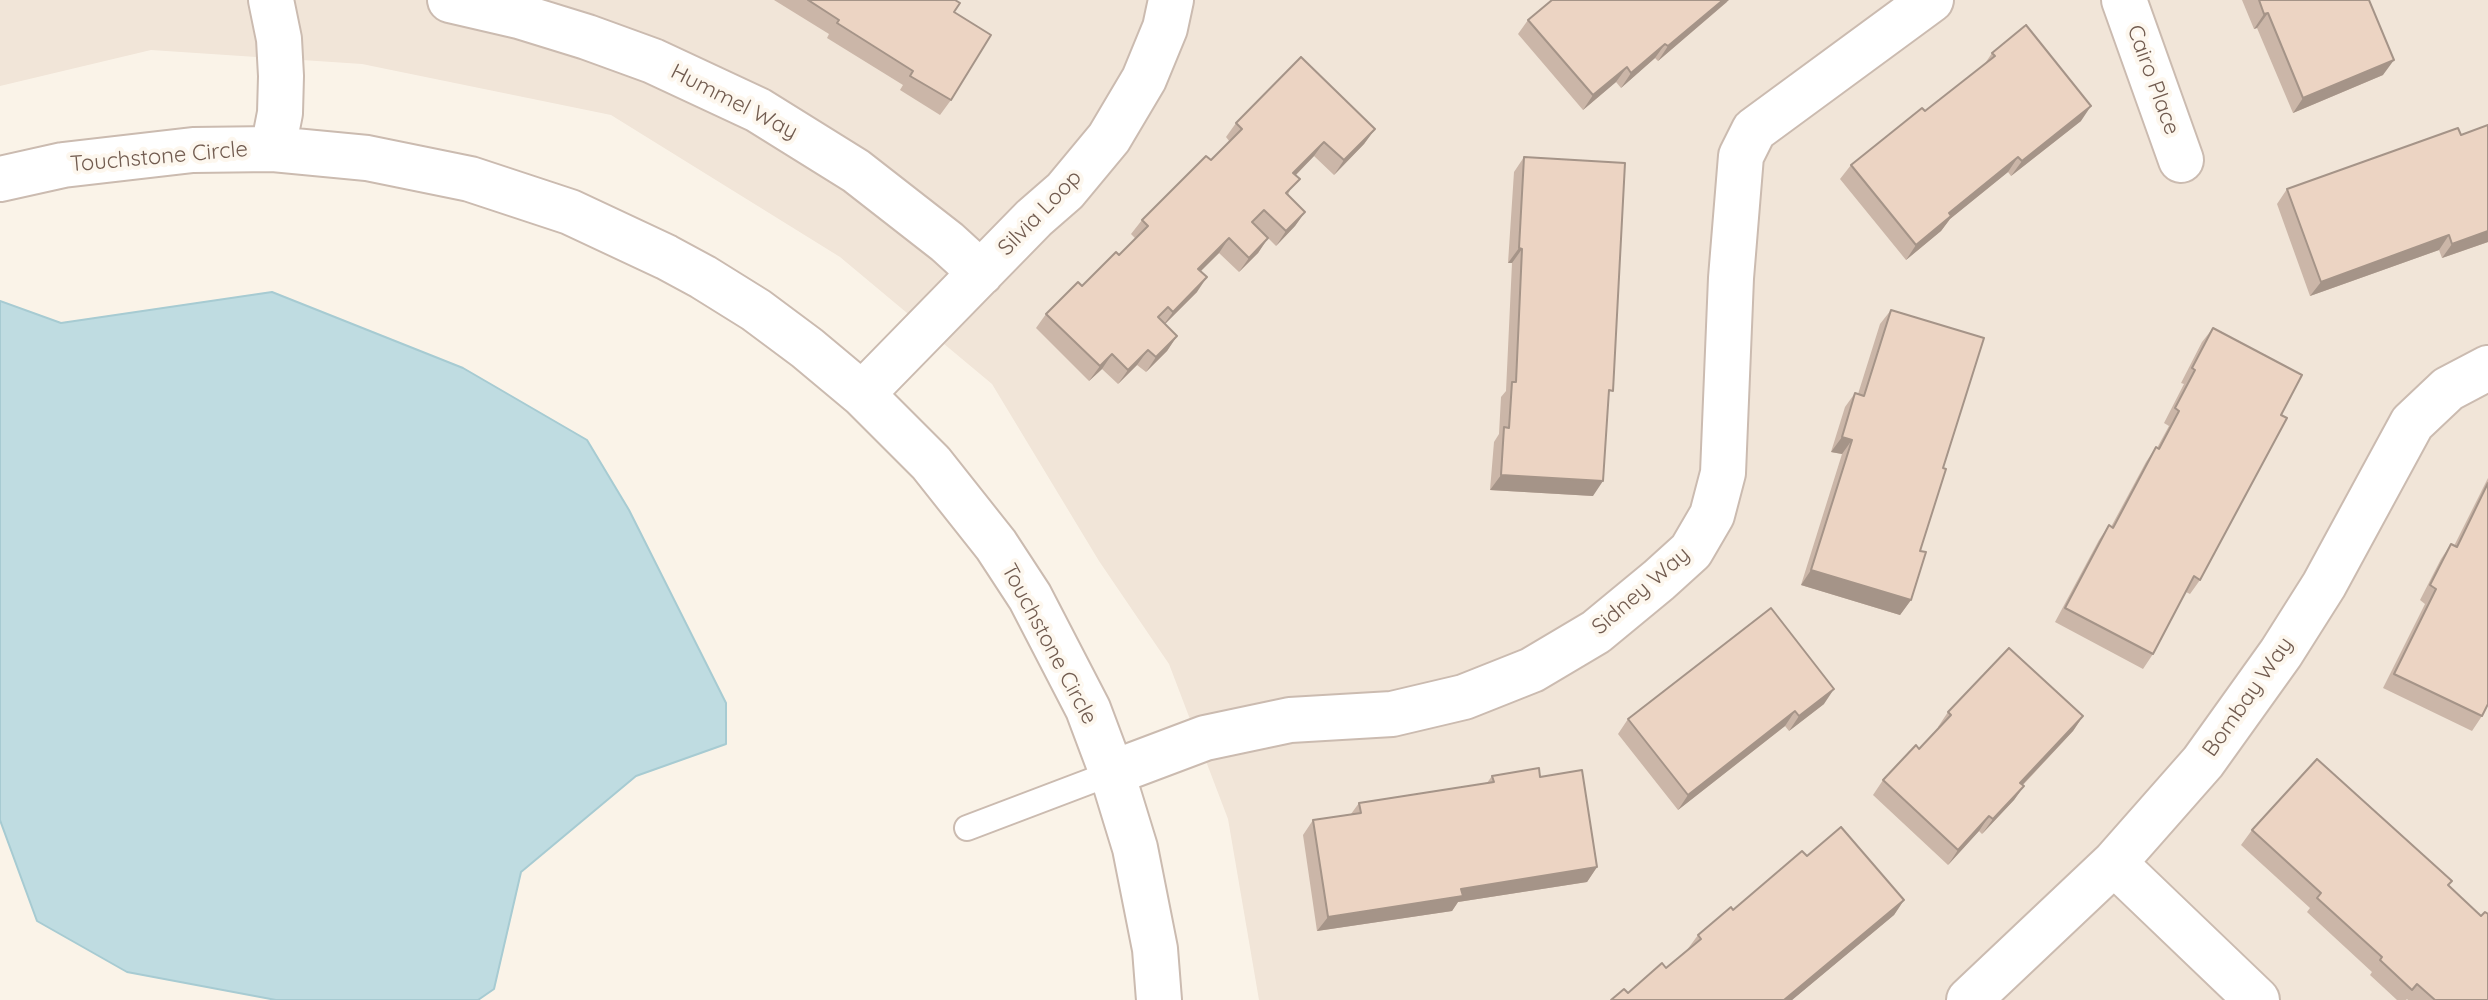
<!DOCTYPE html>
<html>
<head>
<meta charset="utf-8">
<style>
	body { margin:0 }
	canvas { display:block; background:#faf3e8 }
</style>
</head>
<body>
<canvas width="2488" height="1000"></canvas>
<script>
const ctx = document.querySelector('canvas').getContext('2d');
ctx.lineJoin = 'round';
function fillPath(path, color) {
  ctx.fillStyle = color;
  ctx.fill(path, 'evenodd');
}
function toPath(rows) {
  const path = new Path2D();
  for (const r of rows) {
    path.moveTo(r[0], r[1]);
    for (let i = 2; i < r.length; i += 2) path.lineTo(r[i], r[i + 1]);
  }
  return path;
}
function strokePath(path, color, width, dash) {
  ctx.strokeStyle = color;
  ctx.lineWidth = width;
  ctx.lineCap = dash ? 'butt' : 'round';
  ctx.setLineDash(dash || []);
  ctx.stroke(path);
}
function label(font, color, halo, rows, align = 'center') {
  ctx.font = font + ' Quicksand,sans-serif';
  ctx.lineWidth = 8;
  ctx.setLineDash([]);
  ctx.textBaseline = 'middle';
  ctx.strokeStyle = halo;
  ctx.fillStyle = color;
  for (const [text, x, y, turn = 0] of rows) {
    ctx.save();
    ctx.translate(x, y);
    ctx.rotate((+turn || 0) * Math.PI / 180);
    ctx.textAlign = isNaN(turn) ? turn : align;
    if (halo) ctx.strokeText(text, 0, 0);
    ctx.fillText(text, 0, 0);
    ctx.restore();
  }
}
fillPath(toPath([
	[0,0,2488,0,2488,1000,1259,1000,1228,819,1169,664,1099,561,992,384,840,257,611,115,362,64,151,50,0,86]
]), '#f1e5d8');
const water = toPath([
	[272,292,463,368,587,440,629,510,726,703,726,744,636,776,521,872,494,989,478,1000,276,1000,127,972,37,921,0,820,0,301,61,323,272,292]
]);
fillPath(water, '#bfdce1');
strokePath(water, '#a7cbd2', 2);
const service = toPath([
	[967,828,1112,773]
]);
const minor = toPath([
	[271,0,279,39,281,76,280,113,273,149],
	[450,0,519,16,587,37,653,61,758,110,856,171,947,242,981,273],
	[2124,0,2181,160],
	[0,179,63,165,193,150,273,149,367,158,470,179,570,212,666,257,703,277,756,310,807,348,862,394,931,463,996,545,1030,597,1088,709,1112,773,1135,848,1155,949,1159,1000],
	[862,394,1034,218,1065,191,1109,138,1144,79,1165,28,1171,0],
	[1112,773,1205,738,1290,720,1392,714,1464,697,1532,670,1596,632,1659,580,1691,551,1712,515,1723,473,1731,278,1741,156,1754,130,1931,0],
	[2114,863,2257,1000],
	[1969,1000,2114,863,2203,762,2281,653,2324,585,2412,423,2448,389,2488,368]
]);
strokePath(service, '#cbbbb0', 28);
strokePath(minor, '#cbbbb0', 48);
strokePath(service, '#fff', 24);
strokePath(minor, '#fff', 44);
fillPath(toPath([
	[774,0,955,0,951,100,940,115,900,90,903,85,827,38,829,34],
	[2242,0,2369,0,2383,75,2293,113,2257,28,2254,29],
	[1727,2,1658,61,1655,58,1621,88,1616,82,1583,110,1518,34,1528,20],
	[1992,53,2081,121,2011,176,2008,172,1950,219,1941,231,1906,260,1840,179,1851,165,1925,111,1984,65],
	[1236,123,1375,129,1364,144,1334,175,1314,156,1296,175,1288,195,1305,212,1295,226,1276,246,1268,238,1258,253,1239,272,1219,253,1200,271,1197,292,1165,324,1177,336,1167,351,1146,372,1137,365,1118,384,1102,369,1089,381,1036,328,1046,314,1082,286,1119,255,1136,239,1131,234,1142,220,1211,160,1230,142,1226,137],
	[1524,157,1593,496,1490,490,1494,442,1499,434,1501,397,1506,391,1512,263,1508,263,1514,172],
	[2287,189,2488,242,2442,258,2439,250,2310,296,2277,204],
	[1891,310,1943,468,1920,551,1911,600,1900,615,1801,585,1842,454,1831,452,1845,407,1855,393,1858,394,1880,324],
	[2213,328,2281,415,2200,580,2190,594,2186,592,2153,654,2143,669,2055,622,2099,540,2109,525,2111,527,2146,462,2156,447,2157,448,2169,426,2164,423,2184,384,2181,383,2202,342],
	[2488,478,2488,704,2482,716,2472,731,2383,688,2425,604,2420,600,2441,559,2451,544,2454,546],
	[1824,704,1789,731,1785,726,1678,810,1618,734,1628,719],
	[1948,712,2083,716,2073,731,2023,785,2024,786,2014,800,1982,834,1979,831,1948,865,1873,795,1883,780,1919,749,1939,728,1938,727],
	[1492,776,1540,777,1597,867,1587,882,1458,902,1452,911,1317,931,1303,835,1313,820,1351,814,1359,803,1487,783],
	[2252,830,2452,881,2448,886,2488,1000,2408,1000,2407,999,2406,1000,2397,1000,2370,975,2372,972,2307,912,2310,908,2241,845],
	[1807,856,1904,900,1894,915,1792,1000,1611,1000,1628,993,1666,968,1687,950,1698,935]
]), '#cbb6a8');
fillPath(toPath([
	[1723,0,1729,0,1658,61,1668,46],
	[2268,13,2257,28,2254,29,2264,14],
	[1665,44,1655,58,1621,88,1631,73],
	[2394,60,2383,75,2293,113,2303,98],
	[1627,67,1616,82,1583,110,1593,95],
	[2091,106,2081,121,2011,176,2022,161],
	[1375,129,1364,144,1334,175,1344,160],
	[1324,142,1314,156,1283,188,1293,173],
	[2018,157,2008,172,1950,219,1941,231,1906,260,1916,245,1949,213],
	[1305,212,1295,226,1276,246,1286,231],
	[2488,231,2488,242,2442,258,2452,244],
	[2449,235,2439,250,2310,296,2321,282],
	[1229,238,1219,253,1188,284,1198,269],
	[1268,238,1258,253,1239,272,1249,258],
	[1519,248,1522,249,1512,263,1508,263],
	[1207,277,1197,292,1162,327,1173,312],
	[1177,336,1167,351,1146,372,1156,357],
	[1148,350,1137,365,1118,384,1128,370],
	[1112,354,1102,369,1089,381,1100,366],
	[1842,437,1852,440,1842,454,1831,452],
	[1501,475,1603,481,1593,496,1490,490],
	[1811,570,1911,600,1900,615,1801,585],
	[1834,689,1824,704,1789,731,1799,716],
	[1795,711,1785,726,1678,810,1688,795],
	[2083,716,2073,731,2010,798,2020,783],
	[2024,786,2014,800,1982,834,1993,819],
	[1989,816,1979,831,1948,865,1958,850],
	[1597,867,1587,882,1458,902,1452,911,1317,931,1328,917,1461,889],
	[1904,900,1894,915,1792,1000,1784,1000]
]), '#a59488');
const building = toPath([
	[808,0,955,0,960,3,954,12,991,35,951,100,910,76,913,71,837,23,839,20,808,0],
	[1552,0,1723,0,1668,46,1665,44,1631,73,1627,67,1593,95,1528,20,1552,0],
	[2259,0,2369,0,2394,60,2303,98,2268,13,2264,14,2259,0],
	[2026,25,2091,106,2022,161,2018,157,1949,213,1951,216,1916,245,1851,165,1922,108,1925,111,1995,56,1992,53,2026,25],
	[1301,57,1375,129,1344,160,1324,142,1293,173,1300,179,1286,193,1305,212,1286,231,1264,210,1252,222,1268,238,1249,258,1229,238,1198,269,1207,277,1173,312,1168,307,1158,317,1177,336,1156,357,1148,350,1128,370,1112,354,1100,366,1046,314,1078,282,1082,286,1116,252,1119,255,1148,226,1142,220,1206,156,1211,160,1242,129,1236,123,1301,57],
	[2488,125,2488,231,2452,244,2449,235,2321,282,2287,189,2458,128,2461,135,2488,125],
	[1524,157,1625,163,1613,391,1609,390,1603,481,1501,475,1504,427,1509,428,1512,382,1516,382,1522,249,1519,248,1524,157],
	[1891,310,1984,338,1943,468,1946,469,1920,551,1926,552,1911,600,1811,570,1852,440,1842,437,1855,393,1864,396,1891,310],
	[2213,328,2302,375,2281,415,2287,418,2200,580,2194,576,2153,654,2065,608,2109,525,2113,528,2156,447,2159,449,2179,411,2175,408,2195,370,2192,368,2213,328],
	[2488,483,2488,704,2482,716,2394,674,2436,589,2430,585,2451,544,2457,547,2488,483],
	[1771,608,1834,689,1799,716,1795,711,1688,795,1628,719,1771,608],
	[2009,648,2083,716,2020,783,2024,786,1993,819,1989,816,1958,850,1883,780,1916,745,1919,749,1951,715,1948,712,2009,648],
	[2317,759,2452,881,2448,885,2481,916,2485,912,2488,914,2488,1000,2435,1000,2417,984,2412,990,2380,960,2382,957,2317,898,2321,893,2252,830,2317,759],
	[1539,768,1540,777,1582,770,1597,867,1461,889,1463,896,1328,917,1313,820,1361,813,1359,803,1494,782,1492,776,1539,768],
	[1841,827,1904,900,1784,1000,1611,1000,1624,989,1628,993,1662,963,1666,968,1701,939,1698,935,1731,907,1733,910,1802,851,1807,856,1841,827]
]);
fillPath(building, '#ecd4c3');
strokePath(building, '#a59488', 2);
label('22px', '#715b4f', '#fdf7ee', [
	["Cairo Place",2153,80,70],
	["Hummel Way",734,102,27],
	["Touchstone Circle",159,157,-5],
	["Silvia Loop",1040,213,-46],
	["Sidney Way",1641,591,-41],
	["Touchstone Circle",1049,644,62],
	["Bombay Way",2248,697,-55]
]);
</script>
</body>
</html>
